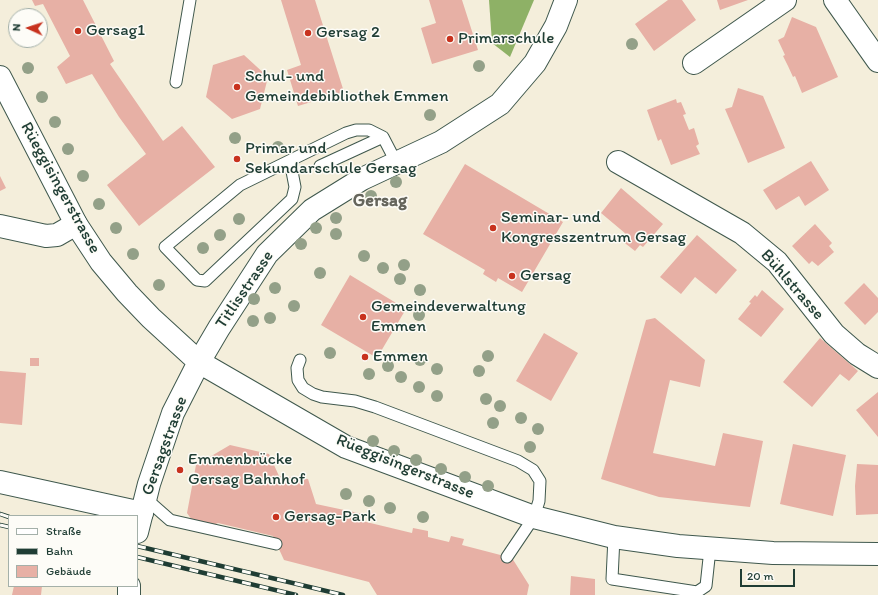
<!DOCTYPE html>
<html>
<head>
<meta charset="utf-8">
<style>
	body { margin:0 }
	#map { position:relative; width:878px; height:595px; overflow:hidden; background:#f4eedb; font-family:Itim,sans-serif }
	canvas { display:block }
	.legend { position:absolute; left:8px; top:515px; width:130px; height:72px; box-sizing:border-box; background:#fdfcf7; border:1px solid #a4b0a9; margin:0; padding:5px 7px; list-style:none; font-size:12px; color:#1f3d34 }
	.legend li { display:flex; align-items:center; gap:8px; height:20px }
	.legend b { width:20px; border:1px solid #a4b0a9 }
	.north { position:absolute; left:8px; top:8px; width:40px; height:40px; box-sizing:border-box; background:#fdfcf7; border:1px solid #a4b0a9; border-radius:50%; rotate:273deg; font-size:11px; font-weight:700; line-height:16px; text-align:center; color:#1f3d34 }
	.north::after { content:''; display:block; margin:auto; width:14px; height:18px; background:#c8321e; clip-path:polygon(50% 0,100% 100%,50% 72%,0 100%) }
	.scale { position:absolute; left:740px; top:569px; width:55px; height:18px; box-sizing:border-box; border:2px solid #1f3d34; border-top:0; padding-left:5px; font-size:12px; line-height:14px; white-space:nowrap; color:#1f3d34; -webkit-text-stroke:3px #fdfcf7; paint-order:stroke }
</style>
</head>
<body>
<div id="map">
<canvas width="878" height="595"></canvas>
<ul class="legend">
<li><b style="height:5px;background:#fff"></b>Straße</li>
<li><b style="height:5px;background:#1f3d34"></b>Bahn</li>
<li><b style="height:11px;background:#e7b0a5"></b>Gebäude</li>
</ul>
<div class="north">N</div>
<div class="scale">20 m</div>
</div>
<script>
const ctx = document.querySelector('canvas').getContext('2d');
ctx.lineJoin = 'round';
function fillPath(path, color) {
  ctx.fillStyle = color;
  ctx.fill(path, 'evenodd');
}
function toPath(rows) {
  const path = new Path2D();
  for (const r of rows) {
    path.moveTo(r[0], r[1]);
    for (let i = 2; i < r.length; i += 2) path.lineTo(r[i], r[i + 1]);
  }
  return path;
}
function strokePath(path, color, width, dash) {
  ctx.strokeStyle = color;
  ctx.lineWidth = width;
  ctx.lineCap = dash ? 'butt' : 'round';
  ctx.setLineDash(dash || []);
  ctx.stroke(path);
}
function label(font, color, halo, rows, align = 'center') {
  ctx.font = font + ' Itim,sans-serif';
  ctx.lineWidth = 3;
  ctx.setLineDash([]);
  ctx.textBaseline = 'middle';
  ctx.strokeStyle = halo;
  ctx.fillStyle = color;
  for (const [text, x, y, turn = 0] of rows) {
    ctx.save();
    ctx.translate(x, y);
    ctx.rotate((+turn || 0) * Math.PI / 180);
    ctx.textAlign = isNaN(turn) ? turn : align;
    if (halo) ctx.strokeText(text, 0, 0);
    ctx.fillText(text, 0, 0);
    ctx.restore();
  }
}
fillPath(toPath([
	[489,0,534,0,510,57,492,43]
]), '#8eb166');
fillPath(toPath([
	[32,0,83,0,114,61,110,64,163,141,182,126,215,167,139,226,107,185,146,154,119,117,92,74,66,84,57,67,70,56,43,4,35,6],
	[281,0,315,0,344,92,298,106,287,70,301,65],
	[429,0,462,0,478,50,432,64,421,28,436,23],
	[668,0,682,0,696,20,654,51,635,24],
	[717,0,748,0,720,10],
	[792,17,816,27,838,77,802,93,795,76,793,77,788,66,783,56,785,55,778,40,784,37],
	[244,55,268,77,260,109,232,119,206,97,213,65],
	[738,88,763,96,785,148,748,163,725,109,732,107],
	[676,99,677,103,681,102,686,114,683,115,689,130,694,128,699,144,696,146,700,154,671,165,661,139,658,141,647,110],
	[811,161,829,190,805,206,799,196,776,210,763,190],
	[465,164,563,222,522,292,498,278,496,282,483,274,485,270,423,234],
	[0,176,6,188,0,191],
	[621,188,663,224,643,247,640,245,635,251,621,240,626,234,601,213],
	[815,224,832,243,829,246,834,252,818,266,812,261,809,264,792,246],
	[697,235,737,270,716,294,695,277,681,294,660,277],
	[350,275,406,309,377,358,321,325],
	[864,283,878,298,878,312,865,325,844,303],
	[762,290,784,309,761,337,738,319,751,303,749,302,755,295,757,297],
	[655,318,705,360,700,387,670,380,653,453,715,466,723,433,763,441,750,507,659,497,601,479,646,320],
	[544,333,578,353,551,401,516,381],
	[820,338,858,371,849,381,840,374,812,407,783,382],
	[30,358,39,358,39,366,30,366],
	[0,371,26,373,22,425,0,423],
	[878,392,878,437,856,410],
	[793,444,846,455,833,516,780,504],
	[230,445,269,454,279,476,308,479,316,504,363,514,362,521,412,533,413,528,428,531,428,537,449,542,451,536,464,539,462,545,512,558,529,585,527,595,377,595,369,582,284,560,273,536,218,523,211,526,194,523,187,513,196,465],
	[857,464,878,465,878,514,856,515,855,486],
	[571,576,595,579,595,595,570,595],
	[14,586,42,586,41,595,12,595]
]), '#e7b0a5');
const lane = toPath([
	[176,82,190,0],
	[290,161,295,187,292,199,205,281,197,280,165,247,240,185,346,133,356,130,369,130,383,137,397,164],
	[320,166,383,137],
	[300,360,297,368,298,380,303,388,313,394,322,397,355,401,375,407,518,461,533,470,540,481,539,501,534,517,507,557],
	[145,498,170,520,276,544],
	[614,537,612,579,697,592,706,586,710,549]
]);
const street = toPath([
	[835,0,878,61],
	[694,63,785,0],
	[618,162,742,233,777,262,834,334,857,354,878,367],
	[0,226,46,236,57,235,76,224],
	[199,362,219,328,267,254,312,210,362,179,441,142,500,104,535,63,556,26,566,0],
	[0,482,142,513]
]);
const secondary = toPath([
	[0,77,76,224,101,262,127,293,151,318,199,362,346,447,534,517,614,537,678,546,773,553,878,554],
	[137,532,149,484,173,413,199,362],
	[129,586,129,595]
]);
strokePath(lane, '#3f584d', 13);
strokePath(street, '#3f584d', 24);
strokePath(secondary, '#3f584d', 24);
strokePath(lane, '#fff', 11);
strokePath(street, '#fff', 22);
strokePath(secondary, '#fff', 22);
const rail = toPath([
	[0,514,9,517],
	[0,525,9,527],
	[137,546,343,595],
	[137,557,296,595]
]);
strokePath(rail, '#1f3d34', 4.5);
strokePath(rail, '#fdfcf7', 3, [9]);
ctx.fillStyle = '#93a088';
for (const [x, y] of [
	[632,44],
	[479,66],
	[28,68],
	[42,97],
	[430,115],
	[55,122],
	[235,138],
	[278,147],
	[68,149],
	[83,176],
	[396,182],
	[371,196],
	[99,204],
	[336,218],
	[239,219],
	[116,228],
	[316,228],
	[336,234],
	[220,235],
	[301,244],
	[203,248],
	[133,254],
	[364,256],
	[404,265],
	[383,268],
	[320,273],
	[400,279],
	[159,285],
	[275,288],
	[420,290],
	[254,299],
	[294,306],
	[419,315],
	[270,318],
	[253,321],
	[330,353],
	[488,356],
	[420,360],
	[388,366],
	[437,369],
	[479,371],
	[369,374],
	[401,377],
	[419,387],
	[437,396],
	[486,399],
	[500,406],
	[521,418],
	[493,423],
	[538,429],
	[373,441],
	[530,447],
	[394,451],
	[416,460],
	[441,469],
	[465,477],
	[488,486],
	[346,494],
	[369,501],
	[390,508],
	[423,517]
]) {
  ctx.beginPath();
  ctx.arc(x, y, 6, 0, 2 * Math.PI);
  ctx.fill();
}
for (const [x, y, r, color] of [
	[78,31,4,"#c8321e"],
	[308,33,4,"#c8321e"],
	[450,39,4,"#c8321e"],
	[237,87,4,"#c8321e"],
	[237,159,4,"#c8321e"],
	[493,228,4,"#c8321e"],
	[512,276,4,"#c8321e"],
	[363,317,4,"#c8321e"],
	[365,357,4,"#c8321e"],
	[180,470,4,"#c8321e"],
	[276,517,4,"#c8321e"]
]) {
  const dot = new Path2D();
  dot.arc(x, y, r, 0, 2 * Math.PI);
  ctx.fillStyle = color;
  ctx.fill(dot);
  strokePath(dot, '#fdfcf7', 1.5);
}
label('17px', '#1f3d34', '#fdfcf7', [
	["Gersag1",86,31],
	["Gersag 2",316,33],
	["Primarschule",458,39],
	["Schul- und",245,77],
	["Gemeindebibliothek Emmen",245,97],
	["Primar und",245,149],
	["Sekundarschule Gersag",245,169],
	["Seminar- und",501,218],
	["Kongresszentrum Gersag",501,238],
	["Gersag",520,276],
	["Gemeindeverwaltung",371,307],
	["Emmen",371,327],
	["Emmen",373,357],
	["Emmenbrücke",188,460],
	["Gersag Bahnhof",188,480],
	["Gersag-Park",284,517]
], 'left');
label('17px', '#1f3d34', '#fdfcf7', [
	["Rüeggisingerstrasse",60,188,61],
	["Bühlstrasse",792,285,49],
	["Titlisstrasse",245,290,-56],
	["Gersagstrasse",165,446,-70],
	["Rüeggisingerstrasse",405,467,22]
]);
label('bold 18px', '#65655c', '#fdfcf7', [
	["Gersag",380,201]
]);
</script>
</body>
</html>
